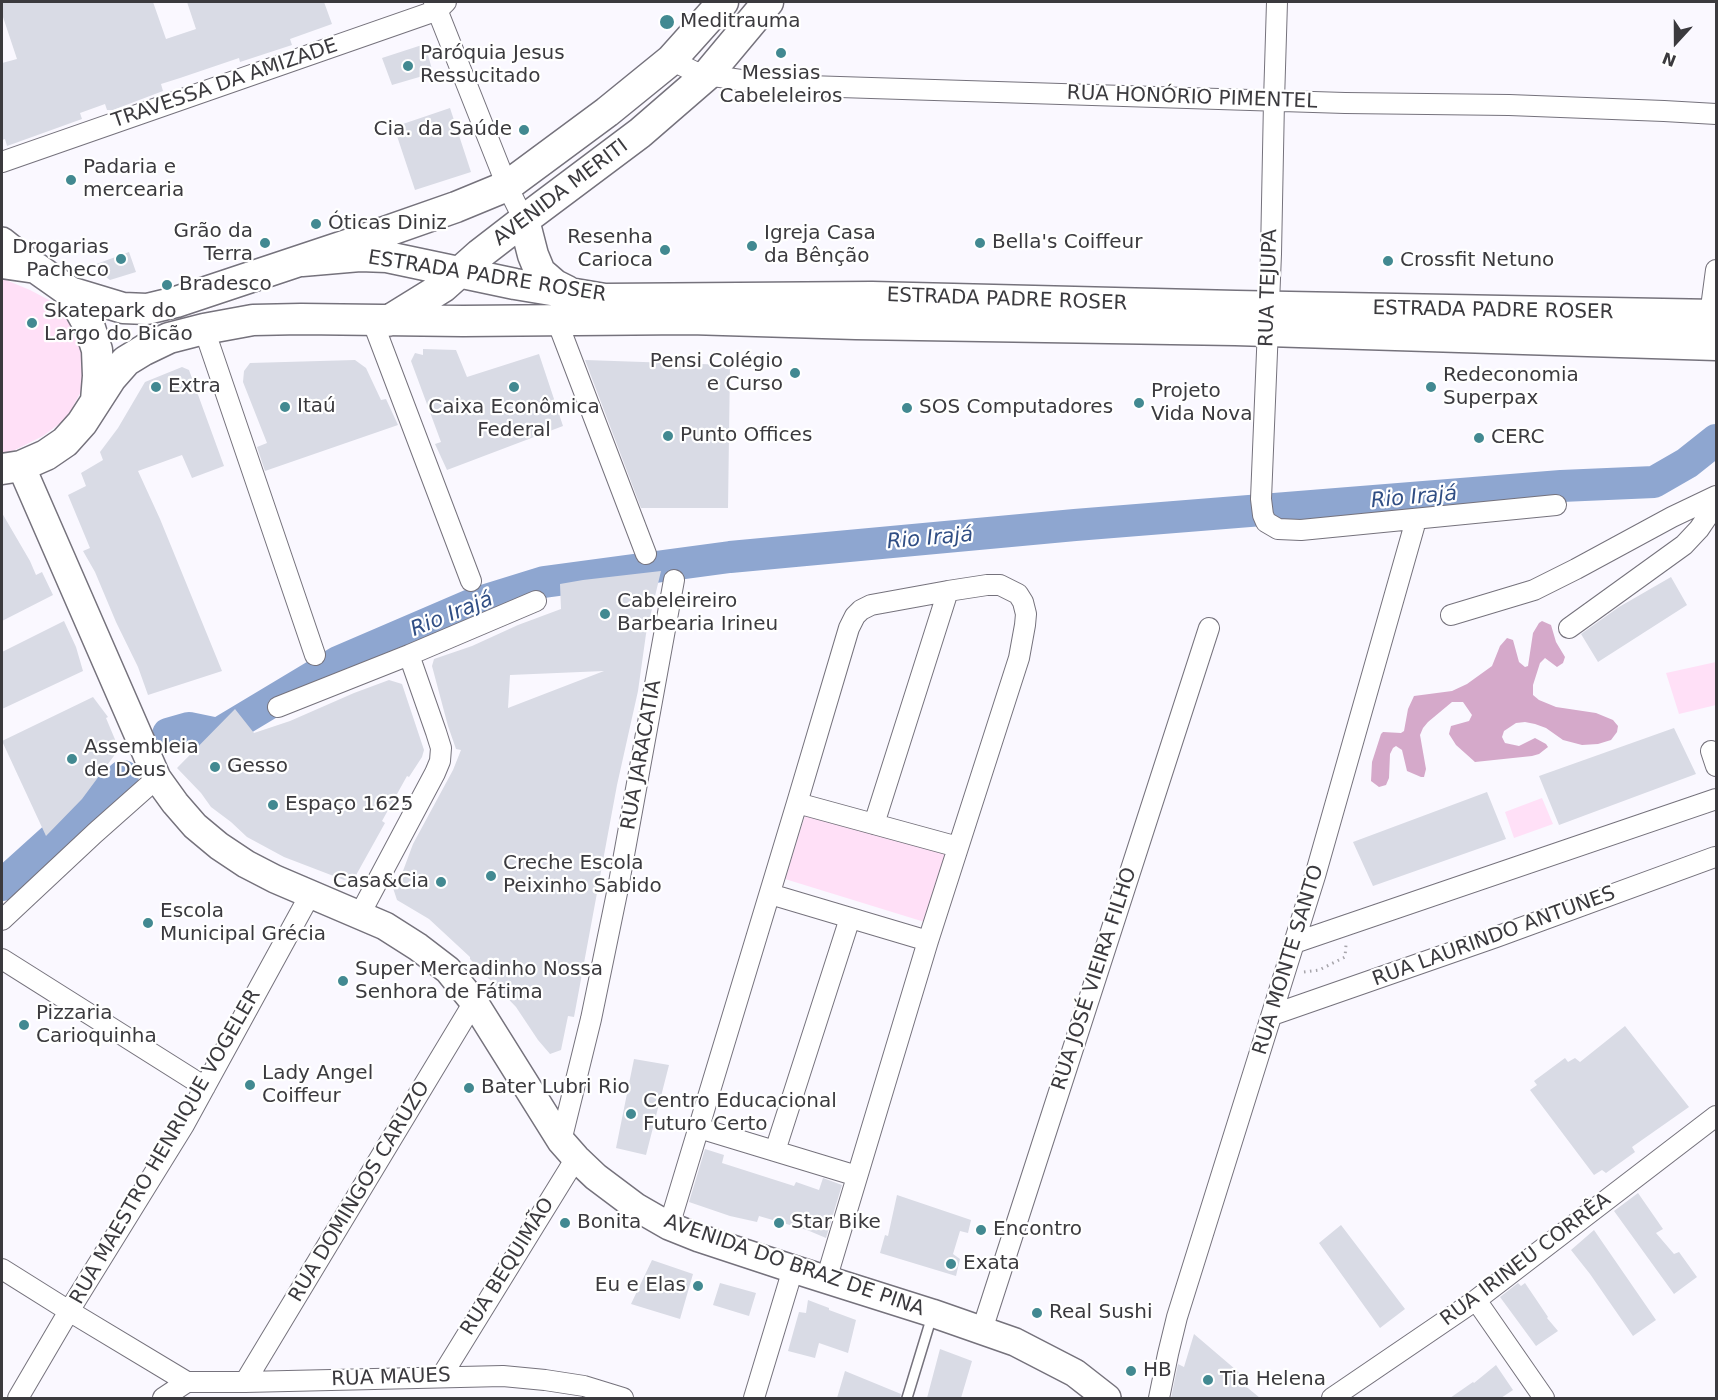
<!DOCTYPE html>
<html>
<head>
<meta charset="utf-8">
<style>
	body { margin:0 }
	#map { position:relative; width:1718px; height:1400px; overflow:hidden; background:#faf8ff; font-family:"DejaVu Sans",sans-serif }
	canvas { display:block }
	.frame { position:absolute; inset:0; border:3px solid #3b3a3e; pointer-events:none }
	.north { position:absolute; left:1646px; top:12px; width:60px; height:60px; -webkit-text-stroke:4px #fff; paint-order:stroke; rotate:201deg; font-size:16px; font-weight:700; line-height:24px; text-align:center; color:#3b3a3e }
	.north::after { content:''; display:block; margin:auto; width:21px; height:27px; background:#3b3a3e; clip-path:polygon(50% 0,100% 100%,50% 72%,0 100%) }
</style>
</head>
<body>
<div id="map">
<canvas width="1718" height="1400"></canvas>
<div class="frame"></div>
<div class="north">N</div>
</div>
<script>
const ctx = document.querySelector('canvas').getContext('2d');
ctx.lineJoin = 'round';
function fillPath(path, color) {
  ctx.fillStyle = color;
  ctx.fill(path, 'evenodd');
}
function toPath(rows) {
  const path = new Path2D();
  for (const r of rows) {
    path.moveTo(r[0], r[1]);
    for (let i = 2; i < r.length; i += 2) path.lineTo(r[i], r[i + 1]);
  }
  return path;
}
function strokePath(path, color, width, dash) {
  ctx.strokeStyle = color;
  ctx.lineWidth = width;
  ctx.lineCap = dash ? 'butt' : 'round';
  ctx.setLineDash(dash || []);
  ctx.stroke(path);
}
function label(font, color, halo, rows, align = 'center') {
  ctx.font = font + ' "DejaVu Sans",sans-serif';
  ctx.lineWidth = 4.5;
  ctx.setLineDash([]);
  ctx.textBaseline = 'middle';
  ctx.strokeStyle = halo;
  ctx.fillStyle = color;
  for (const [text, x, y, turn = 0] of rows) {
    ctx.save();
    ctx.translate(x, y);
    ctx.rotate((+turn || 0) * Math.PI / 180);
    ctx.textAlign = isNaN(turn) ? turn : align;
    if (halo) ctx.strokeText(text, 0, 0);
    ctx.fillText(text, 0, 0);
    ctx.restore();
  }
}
fillPath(toPath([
	[2,280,6,280,30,290,49,300,63,311,84,345,85,384,67,418,43,436,15,450,2,453],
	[1716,662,1716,705,1679,714,1666,673],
	[1542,798,1553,824,1514,838,1505,812],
	[807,809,952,854,931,924,785,879]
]), '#ffe0f7');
fillPath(toPath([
	[1542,621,1551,625,1556,642,1565,657,1563,663,1557,667,1545,658,1540,663,1533,685,1533,695,1539,700,1556,707,1596,713,1613,720,1618,726,1617,732,1611,740,1598,744,1582,745,1563,740,1546,728,1535,724,1525,722,1516,723,1504,731,1502,737,1505,743,1519,746,1535,738,1546,744,1548,747,1539,754,1532,756,1475,762,1456,745,1449,734,1451,726,1469,721,1472,715,1463,702,1452,702,1428,722,1423,728,1420,735,1426,769,1424,777,1421,777,1407,771,1402,750,1396,746,1393,748,1390,754,1389,778,1386,785,1379,787,1371,781,1372,762,1381,734,1383,732,1401,733,1404,731,1408,709,1414,696,1452,691,1467,684,1492,666,1500,646,1507,638,1513,640,1519,662,1525,667,1528,666,1533,633,1539,623]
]), '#d5a9ca');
strokePath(toPath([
	[168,734,189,728,218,734,338,662,473,604,544,582,730,557,1075,525,1561,486,1654,482,1687,463,1716,440],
	[2,885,123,776]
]), '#8ea6d0', 32);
fillPath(toPath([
	[2,2,153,2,166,39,196,29,187,2,324,2,332,24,290,39,292,45,240,62,239,58,180,78,161,84,163,91,113,110,107,110,105,104,80,113,82,119,7,146,5,139,2,140,2,63,17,59,2,14],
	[425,44,433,73,392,85,382,58],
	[450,108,471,172,415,190,394,127],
	[129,252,136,272,110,280,91,266],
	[423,349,456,350,467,377,539,354,563,426,447,470,435,444,441,442,411,361,415,353,423,355],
	[355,360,366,368,381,400,386,399,398,425,265,471,257,447,267,443,243,382,244,371,250,363],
	[585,360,730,365,728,508,641,508],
	[182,367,189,370,224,466,192,478,182,455,138,471,160,519,222,671,148,695,138,667,116,622,95,572,83,551,90,548,68,495,86,486,81,473,103,460,100,452,118,428,145,382],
	[2,513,30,561,36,575,42,572,53,595,2,621],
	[661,571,646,634,638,691,617,785,574,1017,568,1016,561,1050,550,1054,538,1040,516,1007,470,959,470,957,429,919,397,900,393,888,403,871,413,844,453,770,461,750,456,749,448,726,432,666,434,659,472,646,518,625,561,609,560,584,583,580],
	[604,671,508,708,510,675],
	[1671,577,1687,605,1598,662,1581,634,1619,607],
	[64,621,76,647,83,671,2,709,2,652],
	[389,680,402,684,424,750,422,757,409,777,407,776,382,821,385,823,355,877,344,880,284,857,247,837,231,822,211,807,201,793,177,768,235,709,254,733,290,721,354,693],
	[93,697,108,717,106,718,119,749,82,799,46,836,2,741],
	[1674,728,1696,774,1559,825,1539,776],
	[1487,792,1506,839,1373,886,1353,842],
	[1625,1026,1689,1107,1632,1147,1635,1152,1606,1173,1602,1170,1594,1175,1530,1090,1537,1085,1534,1081,1565,1058,1568,1062,1575,1058,1580,1062],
	[634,1059,669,1065,646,1155,616,1148],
	[705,1149,724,1155,722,1163,794,1186,796,1182,819,1190,823,1178,842,1185,826,1238,807,1230,759,1216,757,1222,730,1216,689,1202],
	[1638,1193,1663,1229,1656,1233,1674,1254,1679,1252,1697,1277,1674,1294,1614,1211],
	[897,1195,971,1220,968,1233,960,1231,953,1254,960,1259,956,1276,880,1253,885,1235,888,1236],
	[1341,1225,1405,1309,1380,1328,1319,1243],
	[1594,1230,1656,1320,1633,1336,1590,1274,1571,1250],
	[652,1260,693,1274,680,1319,631,1304],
	[720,1283,756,1293,749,1316,713,1305],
	[1518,1283,1521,1286,1525,1283,1548,1317,1547,1318,1558,1331,1536,1346,1500,1297],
	[808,1300,829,1308,829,1310,856,1320,848,1353,819,1343,815,1358,788,1351,799,1312,806,1313],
	[1194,1334,1242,1375,1237,1379,1260,1398,1171,1398,1178,1364,1184,1367],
	[940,1349,972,1361,961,1398,927,1398],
	[1496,1365,1513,1390,1501,1398,1450,1398,1473,1382,1474,1383],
	[845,1371,901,1394,900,1398,837,1398]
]), '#d9dbe5');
const lane = toPath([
	[907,1398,932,1316]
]);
const street = toPath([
	[434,2,507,186,524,220],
	[1277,2,1274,101,1271,254,1261,499,1263,515,1266,522,1278,529,1301,530,1556,505],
	[671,60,693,71,707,75,754,82,808,86,1345,103,1509,105,1664,111,1716,114],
	[2,162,438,10,446,2],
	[1710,315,1716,270],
	[372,320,471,581],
	[557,321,646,554],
	[204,329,315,655],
	[1451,615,1534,590,1576,569,1672,517,1716,496],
	[1569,628,1684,545,1699,529,1716,504],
	[278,707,409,655,536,601],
	[1711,751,1716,766],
	[797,803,958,847],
	[874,824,948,591],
	[770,894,928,941],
	[360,914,435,773,440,761,441,748,436,732,409,655],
	[2,920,95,833,157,778],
	[1294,943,1716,799],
	[2,959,205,1087],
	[1272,1015,1496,937,1715,857],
	[699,1128,857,1176],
	[561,1141,591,1019,618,888,674,580],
	[775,1151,850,918],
	[669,1226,797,803,849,628,855,616,861,610,871,605,948,591,987,585,1000,585,1018,594,1023,602,1026,614,1025,625,1019,658,928,941,826,1280],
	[2,1269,69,1311,187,1382],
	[1476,1300,1544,1398],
	[982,1330,1209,628],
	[441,1377,576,1158],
	[245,1382,474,1002],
	[18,1398,69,1311,184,1125,311,893],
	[163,1398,187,1382,245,1382,503,1376,545,1380,584,1386,623,1398],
	[754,1398,793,1269],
	[1159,1398,1168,1354,1177,1317,1315,876,1416,520],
	[1332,1398,1476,1300,1716,1116]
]);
const secondary = toPath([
	[2,241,36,268],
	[21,466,157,778,175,803,195,826,219,846,246,864,275,879,385,926,418,947,448,970,474,1002,561,1141,576,1158,596,1177,636,1207,669,1226,699,1238,793,1269,932,1313,1015,1342,1075,1373,1107,1398]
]);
const primary = toPath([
	[524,220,533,255,540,272,555,285,567,291],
	[302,261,360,256,387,257,515,284,605,299,872,297,1236,306,1716,315],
	[2,263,36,268,70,292,90,328,97,350,98,376,96,401],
	[70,292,123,308,147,309,176,302,359,241,456,207,507,186,607,112,671,60,723,2],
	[388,321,443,287,480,254,524,220,640,133,707,75,768,2],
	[2,469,21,466,46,455,65,442,82,423,111,378,126,361,144,350,169,338,204,329,253,320,301,319,463,321,690,319,856,324,1235,330,1716,345]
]);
strokePath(lane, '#75727c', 12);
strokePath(street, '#75727c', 22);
strokePath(secondary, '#75727c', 30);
strokePath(primary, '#75727c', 33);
strokePath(toPath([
	[1304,972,1319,970,1345,957,1346,945]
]), '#a7a5ab', 3, [1.5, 4.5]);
strokePath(lane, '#fff', 9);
strokePath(street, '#fff', 20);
strokePath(secondary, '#fff', 27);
strokePath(primary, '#fff', 30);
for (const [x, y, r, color] of [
	[667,22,8,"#428991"],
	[781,53,6,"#428991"],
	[408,66,6,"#428991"],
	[524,130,6,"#428991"],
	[71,180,6,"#428991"],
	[316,224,6,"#428991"],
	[265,243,6,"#428991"],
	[980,243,6,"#428991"],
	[752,246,6,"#428991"],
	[665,250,6,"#428991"],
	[121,259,6,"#428991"],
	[1388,261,6,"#428991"],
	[167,285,6,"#428991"],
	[32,323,6,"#428991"],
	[795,373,6,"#428991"],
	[156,387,6,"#428991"],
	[514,387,6,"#428991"],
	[1431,387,6,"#428991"],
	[1139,403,6,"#428991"],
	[285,407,6,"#428991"],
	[907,408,6,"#428991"],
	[668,436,6,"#428991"],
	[1479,438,6,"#428991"],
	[605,614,6,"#428991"],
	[72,759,6,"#428991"],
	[215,767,6,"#428991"],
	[273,805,6,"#428991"],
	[491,876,6,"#428991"],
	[441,882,6,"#428991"],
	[148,923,6,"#428991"],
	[343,981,6,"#428991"],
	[24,1025,6,"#428991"],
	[250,1085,6,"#428991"],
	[469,1088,6,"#428991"],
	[631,1114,6,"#428991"],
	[565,1223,6,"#428991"],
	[779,1223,6,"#428991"],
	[981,1230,6,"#428991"],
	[951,1264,6,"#428991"],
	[698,1286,6,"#428991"],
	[1037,1313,6,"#428991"],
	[1131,1371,6,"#428991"],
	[1208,1380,6,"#428991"]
]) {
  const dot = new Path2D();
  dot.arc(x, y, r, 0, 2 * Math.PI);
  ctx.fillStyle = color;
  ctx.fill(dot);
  strokePath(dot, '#fff', 2);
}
label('20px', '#3b3a3e', '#fff', [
	["Meditrauma",680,22],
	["Paróquia Jesus",420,54],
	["Ressucitado",420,77],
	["Messias",781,74,"center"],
	["Cabeleleiros",781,97,"center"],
	["Cia. da Saúde",512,130,"right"],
	["Padaria e",83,168],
	["mercearia",83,191],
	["Óticas Diniz",328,224],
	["Grão da",253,232,"right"],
	["Terra",253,255,"right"],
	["Igreja Casa",764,234],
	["da Bênção",764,257],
	["Resenha",653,238,"right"],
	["Carioca",653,261,"right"],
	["Bella's Coiffeur",992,243],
	["Drogarias",109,248,"right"],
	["Pacheco",109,271,"right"],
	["Crossfit Netuno",1400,261],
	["Bradesco",179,285],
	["Skatepark do",44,312],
	["Largo do Bicão",44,335],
	["Pensi Colégio",783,362,"right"],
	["e Curso",783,385,"right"],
	["Redeconomia",1443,376],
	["Superpax",1443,399],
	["Extra",168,387],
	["Projeto",1151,392],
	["Vida Nova",1151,415],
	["Itaú",297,407],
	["Caixa Econômica",514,408,"center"],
	["Federal",514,431,"center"],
	["SOS Computadores",919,408],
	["Punto Offices",680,436],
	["CERC",1491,438],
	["Cabeleireiro",617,602],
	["Barbearia Irineu",617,625],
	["Assembleia",84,748],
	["de Deus",84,771],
	["Gesso",227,767],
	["Espaço 1625",285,805],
	["Creche Escola",503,864],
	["Peixinho Sabido",503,887],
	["Casa&Cia",429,882,"right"],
	["Escola",160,912],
	["Municipal Grécia",160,935],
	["Super Mercadinho Nossa",355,970],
	["Senhora de Fátima",355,993],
	["Pizzaria",36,1014],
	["Carioquinha",36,1037],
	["Lady Angel",262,1074],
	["Coiffeur",262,1097],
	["Bater Lubri Rio",481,1088],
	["Centro Educacional",643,1102],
	["Futuro Certo",643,1125],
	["Bonita",577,1223],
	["Star Bike",791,1223],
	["Encontro",993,1230],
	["Exata",963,1264],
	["Eu e Elas",686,1286,"right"],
	["Real Sushi",1049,1313],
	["HB",1143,1371],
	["Tia Helena",1220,1380]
], 'left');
label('20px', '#3b3a3e', '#fff', [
	["TRAVESSA DA AMIZADE",225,84,-19],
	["RUA HONÓRIO PIMENTEL",1192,98,2],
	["AVENIDA MERITI",561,193,-37],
	["ESTRADA PADRE ROSER",487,277,9],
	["RUA TEJUPA",1269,288,-88],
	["ESTRADA PADRE ROSER",1007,300,2],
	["ESTRADA PADRE ROSER",1493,311,1],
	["RUA JARACATIA",642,755,-80],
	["RUA LAURINDO ANTUNES",1494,937,-20],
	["RUA MONTE SANTO",1289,960,-73],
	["RUA JOSÉ VIEIRA FILHO",1095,979,-72],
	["RUA MAESTRO HENRIQUE VOGELER",166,1147,-60],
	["RUA DOMINGOS CARUZO",360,1192,-59],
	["RUA IRINEU CORRÊA",1526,1260,-37],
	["AVENIDA DO BRAZ DE PINA",794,1266,19],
	["RUA BEQUIMÃO",508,1267,-58],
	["RUA MAUES",391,1378,-2]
]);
label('italic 21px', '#304e84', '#fff', [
	["Rio Irajá",1414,498,-5],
	["Rio Irajá",930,539,-5],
	["Rio Irajá",452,615,-22]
]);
</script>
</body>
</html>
